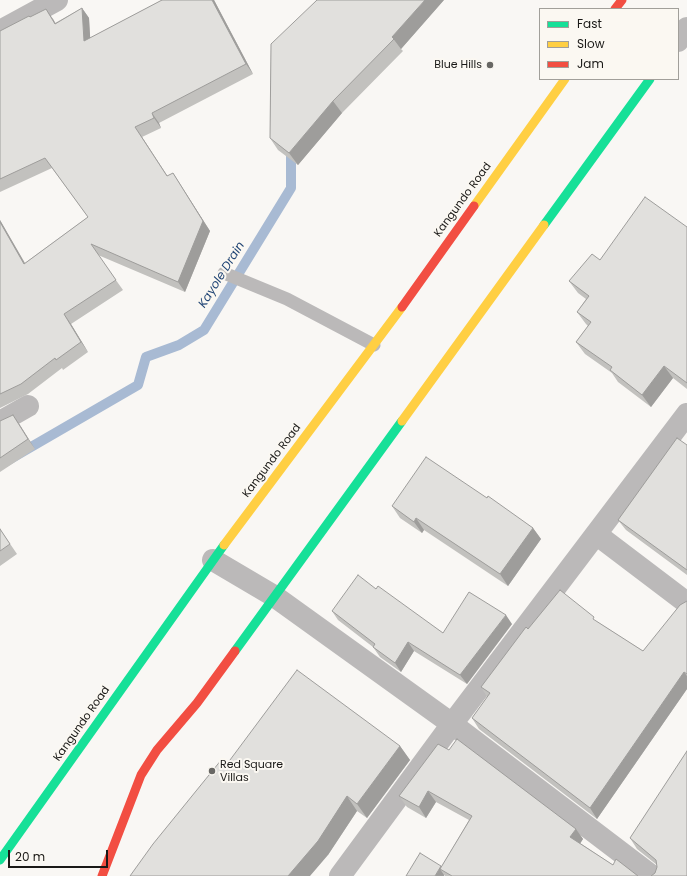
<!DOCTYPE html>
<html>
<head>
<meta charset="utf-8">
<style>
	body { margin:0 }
	#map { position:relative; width:687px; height:876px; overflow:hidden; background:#f9f7f4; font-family:Poppins,sans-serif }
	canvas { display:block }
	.legend { position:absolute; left:539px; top:8px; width:140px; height:72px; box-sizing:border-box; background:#fbf8f2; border:1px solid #a19f9a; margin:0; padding:5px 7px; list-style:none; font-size:12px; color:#1a1917 }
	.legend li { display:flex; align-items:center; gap:8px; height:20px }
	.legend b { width:20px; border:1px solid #a19f9a }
	.scale { position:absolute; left:8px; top:850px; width:100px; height:18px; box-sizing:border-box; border:2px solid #1a1917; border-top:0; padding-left:5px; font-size:12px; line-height:14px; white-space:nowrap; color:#1a1917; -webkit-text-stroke:3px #fbf8f2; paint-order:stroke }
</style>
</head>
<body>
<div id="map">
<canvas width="687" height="876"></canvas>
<ul class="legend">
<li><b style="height:5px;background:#16e098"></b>Fast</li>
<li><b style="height:5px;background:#ffcf43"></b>Slow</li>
<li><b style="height:5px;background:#f24e42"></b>Jam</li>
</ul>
<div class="scale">20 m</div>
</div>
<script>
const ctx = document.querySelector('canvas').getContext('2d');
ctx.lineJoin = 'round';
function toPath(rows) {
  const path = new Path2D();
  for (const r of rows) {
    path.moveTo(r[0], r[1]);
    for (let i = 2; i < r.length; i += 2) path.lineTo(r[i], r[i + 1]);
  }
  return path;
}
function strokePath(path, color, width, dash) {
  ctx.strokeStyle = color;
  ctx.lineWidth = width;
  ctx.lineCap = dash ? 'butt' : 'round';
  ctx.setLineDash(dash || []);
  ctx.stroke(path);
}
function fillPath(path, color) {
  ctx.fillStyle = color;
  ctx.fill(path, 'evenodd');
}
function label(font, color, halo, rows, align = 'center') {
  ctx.font = font + ' Poppins,sans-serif';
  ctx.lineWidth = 4;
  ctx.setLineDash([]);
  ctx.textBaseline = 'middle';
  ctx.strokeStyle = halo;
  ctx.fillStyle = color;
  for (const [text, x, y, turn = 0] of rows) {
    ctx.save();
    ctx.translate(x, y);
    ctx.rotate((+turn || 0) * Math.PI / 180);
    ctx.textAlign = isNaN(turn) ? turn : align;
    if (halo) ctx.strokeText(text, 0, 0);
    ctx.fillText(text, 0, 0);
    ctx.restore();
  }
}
strokePath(toPath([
	[0,465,138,385,146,357,179,345,204,330,291,188,291,147]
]), '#a8bad3', 10);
strokePath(toPath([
	[224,273,287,299,374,345]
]), '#bbb9b9', 13);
strokePath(toPath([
	[0,31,57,0],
	[678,41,687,28],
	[0,422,28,406],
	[596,534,687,603],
	[213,560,274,596,452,724,652,876],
	[340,876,452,724,687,414]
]), '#bbb9b9', 22);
strokePath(toPath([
	[544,225,650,79],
	[235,651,402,421],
	[0,860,224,545]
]), '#16e098', 9);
strokePath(toPath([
	[474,206,565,79],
	[402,421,544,225],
	[224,545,402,307]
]), '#ffcf43', 9);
strokePath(toPath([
	[615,9,622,0],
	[402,307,474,206],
	[102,876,141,775,157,750,197,703,235,651]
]), '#f24e42', 9);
fillPath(toPath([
	[162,0,214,0,253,74,159,123,161,128,142,137,167,176,173,173,210,231,185,292,98,255,123,290,71,324,88,352,63,370,62,368,28,394,0,408,0,220,25,263,88,217,52,168,0,192,0,31,30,17,53,19,55,23,82,8,89,18,90,38],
	[444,0,401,49,403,51,342,113,298,165,278,150,270,138,271,44],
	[687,227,687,389,673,378,651,407,618,382,612,373,585,354,576,342,588,326,586,324,577,312,586,299,578,293,569,281,600,260],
	[13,415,35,449,0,472,0,421],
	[687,445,687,575,626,530,618,520],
	[487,498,533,528,541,539,508,586,424,530,422,533,400,518,392,506],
	[0,529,17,554,0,566],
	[376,589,443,633,512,624,467,684,414,651,401,672,380,657,373,647,338,620,332,611],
	[687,601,687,689,597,819,479,729,472,718,487,697,481,687,528,629,596,621,643,651],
	[438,744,576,829,583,839,580,843,613,865,638,876,445,876,444,875,444,876,406,876,442,866,469,820,436,802,426,818,407,807,399,796],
	[400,746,410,760,367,818,357,811,328,855,227,764],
	[630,838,687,876,655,873,657,867,657,865,637,849]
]), '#c2c1be');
fillPath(toPath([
	[212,0,214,0,253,74,246,64],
	[425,0,444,0,401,49,392,37],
	[82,8,89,18,91,51,84,41],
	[46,9,53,19,62,34,55,24],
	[333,101,342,113,298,165,289,153],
	[152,113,159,123,161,128,154,118],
	[135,127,142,137,174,186,167,176],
	[173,173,210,231,185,292,178,282],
	[0,220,31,274,24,264,0,222],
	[64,314,71,324,88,352,81,342],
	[664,366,673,378,651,407,642,395],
	[13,415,20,425,35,449,28,439],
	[416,518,424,530,422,533,414,522],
	[533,528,541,539,508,586,500,574],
	[506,615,512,624,467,684,460,675],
	[408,642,414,651,401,672,395,663],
	[684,672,687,676,687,689,597,819,590,808],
	[400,746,410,760,367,818,357,804],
	[428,791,436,802,426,818,419,807],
	[347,796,357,811,328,855,310,876,288,876],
	[576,829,583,839,578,847,570,837],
	[441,866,440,869,444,875,444,876,435,876]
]), '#9e9d9b');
const building = toPath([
	[162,0,212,0,246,64,152,113,154,118,135,127,167,176,173,173,203,221,178,282,91,244,116,280,64,314,81,342,56,360,55,358,21,384,0,394,0,222,24,264,88,217,45,158,0,179,0,31,29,16,30,17,46,9,55,24,82,8,84,41,162,0],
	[317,0,425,0,392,37,394,39,333,101,289,153,270,138,271,44,317,0],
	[645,197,687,227,687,383,664,366,642,395,610,370,612,367,576,342,591,322,577,312,589,296,569,281,592,254,600,260,645,197],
	[13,415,28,439,0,458,0,421,13,415],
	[677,438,687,445,687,570,618,520,677,438],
	[426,457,487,498,488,496,533,528,500,574,416,518,414,522,392,506,426,457],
	[0,529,10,544,0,551,0,529],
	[358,575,376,589,378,586,443,633,469,592,506,615,460,675,408,642,395,663,373,647,375,644,332,611,358,575],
	[560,590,594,617,593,619,643,651,680,605,687,601,687,674,684,672,590,808,472,718,490,693,481,687,526,627,528,629,560,590],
	[297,670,400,746,357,804,347,796,318,841,288,876,130,876,153,844,222,759,227,764,297,670],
	[457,739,576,829,570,837,613,865,616,859,638,876,452,876,440,869,472,816,428,791,419,807,399,796,438,744,449,750,457,739],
	[687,751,687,876,651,876,655,873,657,867,656,860,630,838,687,751],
	[420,853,441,866,435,876,406,876,420,853]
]);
fillPath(building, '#e1e0dd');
strokePath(building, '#9e9d9b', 1);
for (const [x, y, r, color] of [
	[490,65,4,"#686764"],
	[212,771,4,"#686764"]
]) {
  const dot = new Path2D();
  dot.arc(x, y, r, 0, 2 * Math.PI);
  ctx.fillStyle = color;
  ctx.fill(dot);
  strokePath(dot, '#fbf8f2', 1.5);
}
label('11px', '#1a1917', '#fbf8f2', [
	["Blue Hills",482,65],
	["Red Square",220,765,"left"],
	["Villas",220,778,"left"]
], 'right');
label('11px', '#1a1917', '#fbf8f2', [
	["Kangundo Road",463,200,-54],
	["Kangundo Road",272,461,-53],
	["Kangundo Road",82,724,-55]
]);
label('italic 12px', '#224676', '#fbf8f2', [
	["Kayole Drain",222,275,-58]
]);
</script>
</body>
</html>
